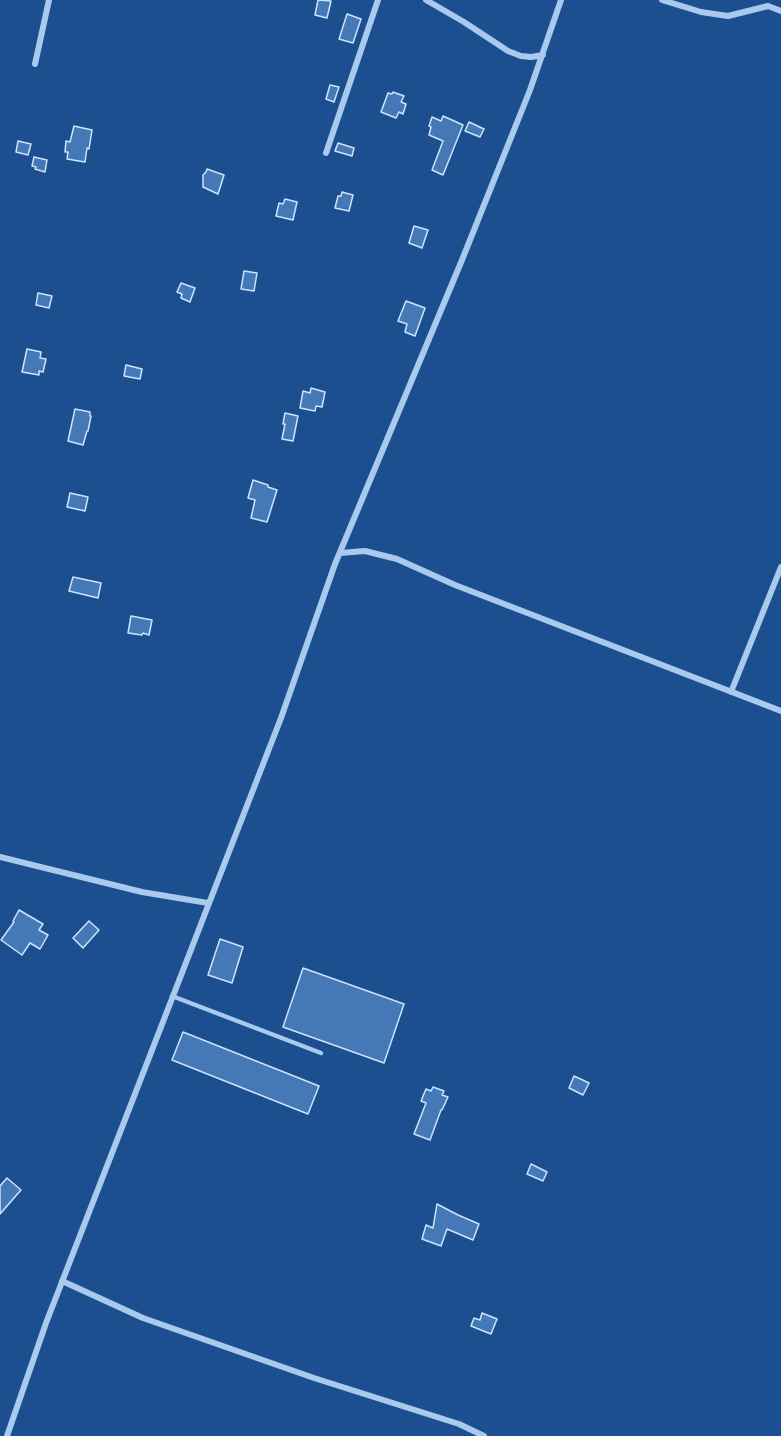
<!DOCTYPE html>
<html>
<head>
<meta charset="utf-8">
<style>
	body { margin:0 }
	canvas { display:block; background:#1b4f8f }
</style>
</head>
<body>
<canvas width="781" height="1436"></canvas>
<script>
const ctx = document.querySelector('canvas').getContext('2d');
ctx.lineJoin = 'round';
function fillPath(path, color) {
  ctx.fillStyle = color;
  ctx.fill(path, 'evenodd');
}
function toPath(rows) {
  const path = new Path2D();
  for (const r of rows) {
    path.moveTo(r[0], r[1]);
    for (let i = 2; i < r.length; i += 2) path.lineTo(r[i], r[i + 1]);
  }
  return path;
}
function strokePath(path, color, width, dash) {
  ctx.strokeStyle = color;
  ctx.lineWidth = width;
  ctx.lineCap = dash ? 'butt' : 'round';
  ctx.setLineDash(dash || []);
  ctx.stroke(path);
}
const building = toPath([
	[318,0,331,1,327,18,315,15,318,0],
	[347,14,361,19,353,43,339,39,347,14],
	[330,85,339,87,334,102,326,99,330,85],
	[393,92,404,96,401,102,406,104,403,114,399,112,396,118,381,112,388,93,392,94,393,92],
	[443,116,463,125,443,175,432,170,443,141,429,135,431,127,429,126,432,117,441,121,443,116],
	[469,122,484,129,480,137,465,131,469,122],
	[74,126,92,130,89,149,87,148,85,162,67,159,68,152,65,152,66,141,70,142,74,126],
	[18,141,31,144,28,155,16,152,18,141],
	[338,143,354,148,352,156,335,151,338,143],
	[34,157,47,160,45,172,35,169,36,167,32,166,34,157],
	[207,169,224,175,218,194,203,187,203,175,206,172,207,169],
	[342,192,353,195,349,211,335,208,338,196,341,196,342,192],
	[285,199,297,202,293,220,276,216,279,203,283,204,285,199],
	[414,226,428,230,422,248,409,243,414,226],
	[244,271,257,273,254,291,241,289,244,271],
	[181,283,195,288,190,302,181,298,182,294,177,292,181,283],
	[38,293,52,296,49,308,36,305,38,293],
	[406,301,425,308,415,336,405,332,407,324,398,321,406,301],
	[27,349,41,352,40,358,46,359,43,372,39,371,39,375,22,372,27,349],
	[126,365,142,369,140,379,124,376,126,365],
	[311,388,325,392,322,407,316,406,315,411,300,408,303,391,310,393,311,388],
	[75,409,90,412,90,416,91,416,88,431,87,431,83,445,68,441,75,409],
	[285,413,298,416,293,441,282,439,285,424,283,424,285,413],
	[253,480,268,485,268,487,277,490,267,522,251,518,255,500,248,498,253,480],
	[70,493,88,497,85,511,67,507,70,493],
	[73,577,101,583,98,598,69,591,73,577],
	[131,616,152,620,149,635,143,633,142,635,128,633,131,616],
	[19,910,43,924,39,930,48,935,40,949,30,943,22,955,1,940,14,922,13,921,19,910],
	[89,921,99,930,83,948,73,938,89,921],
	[220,939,243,947,232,983,208,975,220,939],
	[303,968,404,1004,384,1063,283,1027,303,968],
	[183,1032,319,1086,308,1114,172,1060,183,1032],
	[574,1076,589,1083,583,1095,569,1088,574,1076],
	[433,1087,444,1091,442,1095,448,1097,442,1110,441,1110,430,1140,414,1134,426,1103,421,1101,426,1089,431,1091,433,1087],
	[531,1164,547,1172,543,1181,527,1174,531,1164],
	[7,1178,21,1190,0,1214,0,1186,7,1178],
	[437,1204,458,1215,479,1224,473,1240,447,1229,441,1246,422,1239,426,1225,433,1228,437,1204],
	[482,1313,497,1319,491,1334,471,1326,474,1318,480,1320,482,1313]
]);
fillPath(building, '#4478b7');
strokePath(building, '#cfe3fa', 1.5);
strokePath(toPath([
	[172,996,321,1053]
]), '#a9c9ee', 4.5);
strokePath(toPath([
	[426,0,464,22,508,51,521,56,531,57,543,55],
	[662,0,701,12,728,16,768,6,781,11],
	[35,64,49,0],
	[326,153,378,0],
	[340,553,365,551,397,559,455,585,781,711],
	[731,692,781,567],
	[0,857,142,892,208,903],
	[62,1281,143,1318,314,1378,459,1424,484,1436],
	[7,1436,46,1323,281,718,335,564,462,260,530,90,561,0]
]), '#a9c9ee', 6);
</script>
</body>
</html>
